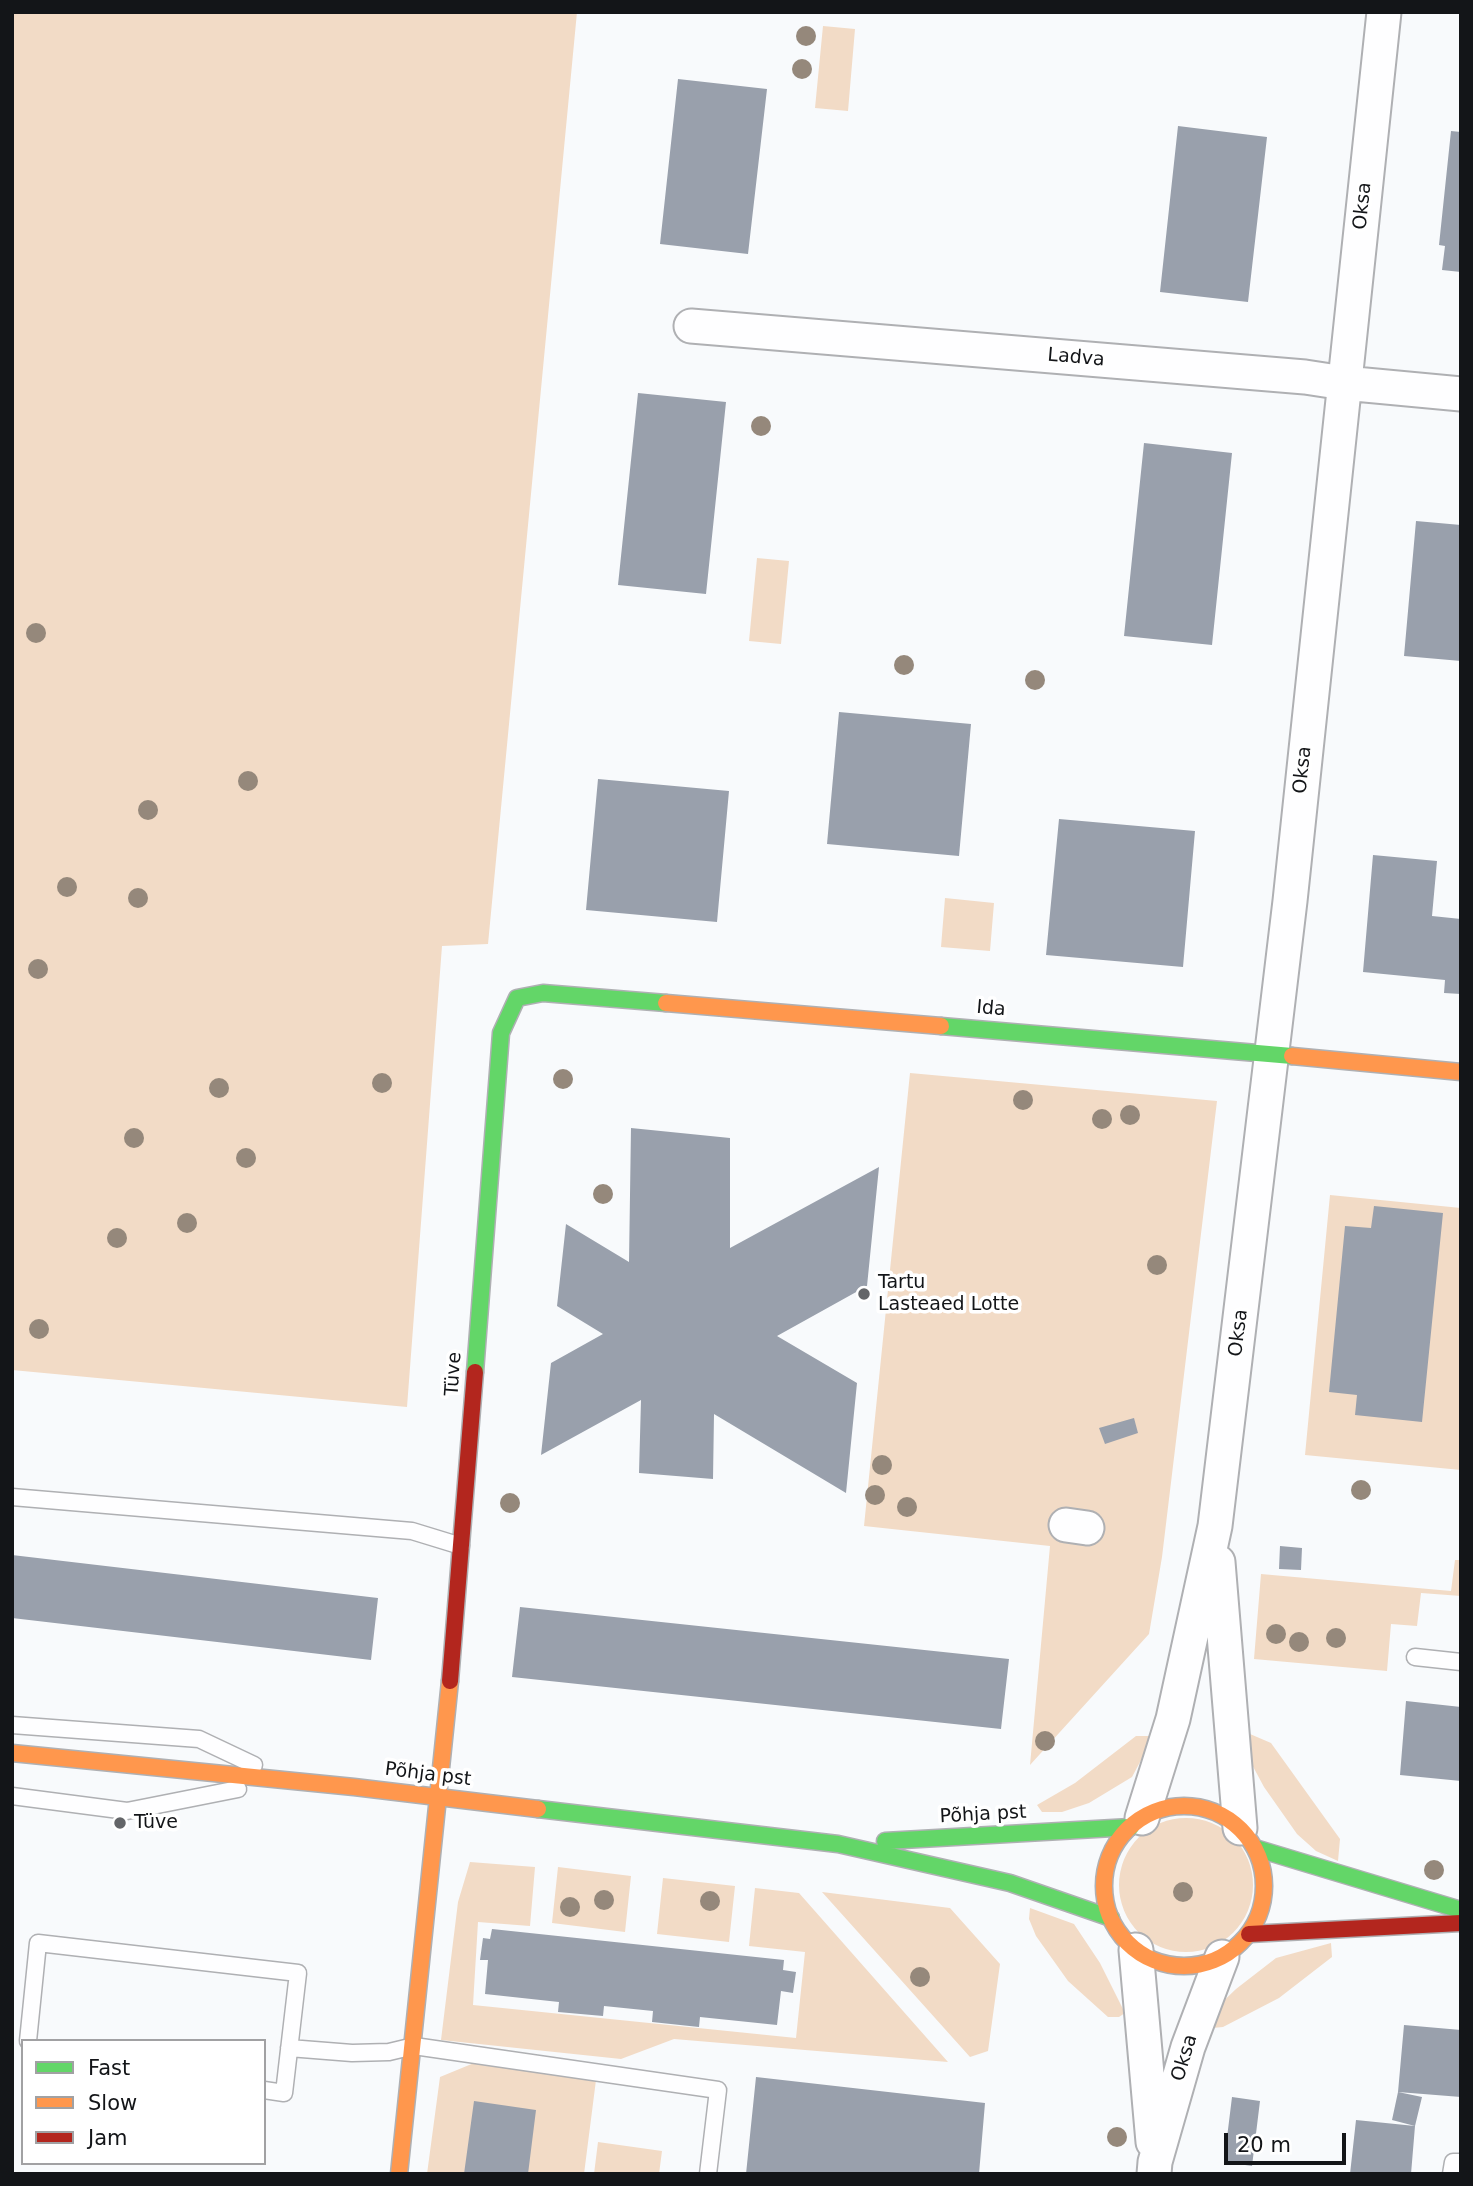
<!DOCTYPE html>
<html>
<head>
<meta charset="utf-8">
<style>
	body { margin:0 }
	#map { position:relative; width:1473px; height:2186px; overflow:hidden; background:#f8fafc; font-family:"DejaVu Sans",sans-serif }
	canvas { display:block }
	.frame { position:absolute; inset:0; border:14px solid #131518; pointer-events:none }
	.legend { position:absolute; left:21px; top:2039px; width:245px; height:126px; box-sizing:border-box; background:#fff; border:2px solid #a1a1a3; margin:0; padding:9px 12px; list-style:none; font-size:21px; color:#131518 }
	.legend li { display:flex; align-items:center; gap:14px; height:35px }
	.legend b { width:35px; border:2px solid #a1a1a3 }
	.scale { position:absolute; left:1224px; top:2133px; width:122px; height:32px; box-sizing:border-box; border:4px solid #131518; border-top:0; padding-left:9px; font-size:21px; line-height:24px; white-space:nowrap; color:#131518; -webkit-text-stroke:5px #fff; paint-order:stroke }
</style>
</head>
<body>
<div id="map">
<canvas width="1473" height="2186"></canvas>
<div class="frame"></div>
<ul class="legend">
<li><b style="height:9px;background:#63d668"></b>Fast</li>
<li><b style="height:9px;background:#ff974d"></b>Slow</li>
<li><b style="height:9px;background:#b3261e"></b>Jam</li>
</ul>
<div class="scale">20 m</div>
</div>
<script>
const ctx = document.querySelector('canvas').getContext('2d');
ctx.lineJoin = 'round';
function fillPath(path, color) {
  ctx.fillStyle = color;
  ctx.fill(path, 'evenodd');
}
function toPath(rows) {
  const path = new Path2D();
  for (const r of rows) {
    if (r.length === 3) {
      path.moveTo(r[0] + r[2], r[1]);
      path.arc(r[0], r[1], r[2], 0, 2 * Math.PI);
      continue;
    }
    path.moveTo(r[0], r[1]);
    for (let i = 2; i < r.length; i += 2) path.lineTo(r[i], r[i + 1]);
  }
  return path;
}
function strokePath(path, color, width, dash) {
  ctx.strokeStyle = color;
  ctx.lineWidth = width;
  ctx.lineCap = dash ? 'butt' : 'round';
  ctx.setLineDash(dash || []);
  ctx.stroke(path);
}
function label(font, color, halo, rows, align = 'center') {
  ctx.font = font + ' "DejaVu Sans",sans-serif';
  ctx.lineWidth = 7;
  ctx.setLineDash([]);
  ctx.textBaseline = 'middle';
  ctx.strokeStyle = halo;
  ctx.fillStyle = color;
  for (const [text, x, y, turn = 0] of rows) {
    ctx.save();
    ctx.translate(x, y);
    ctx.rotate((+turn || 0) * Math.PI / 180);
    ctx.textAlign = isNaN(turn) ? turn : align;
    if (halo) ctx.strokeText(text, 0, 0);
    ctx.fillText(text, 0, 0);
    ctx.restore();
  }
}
fillPath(toPath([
	[12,12,577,12,488,944,442,946,407,1407,12,1370],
	[823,26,855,29,848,111,815,108],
	[757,558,789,561,781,644,749,641],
	[945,898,994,903,990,951,941,947],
	[910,1073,1217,1101,1162,1557,1149,1634,1030,1765,1050,1546,864,1526],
	[1330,1195,1461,1208,1461,1470,1305,1455],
	[1455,1560,1461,1560,1461,1596,1421,1593,1417,1626,1391,1624,1387,1671,1254,1659,1261,1574,1451,1591],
	[1243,1731,1271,1743,1340,1839,1338,1861,1316,1851,1297,1834,1264,1787,1242,1746],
	[1136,1736,1154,1736,1132,1777,1089,1803,1062,1812,1042,1812,1037,1805,1075,1783],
	[1186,1885,67],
	[470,1862,535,1867,530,1926,478,1922,473,2005,796,2038,805,1952,749,1946,755,1888,799,1893,948,2062,674,2039,621,2059,441,2040,458,1902],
	[558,1867,631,1876,625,1932,552,1923],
	[663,1878,735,1886,729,1942,657,1934],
	[822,1892,950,1908,1000,1964,988,2051,970,2057],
	[1030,1908,1074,1924,1100,1963,1125,2013,1119,2017,1108,2017,1068,1981,1036,1936,1029,1919],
	[1331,1943,1332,1957,1279,1998,1223,2027,1202,2029,1211,2013,1236,1989,1276,1958],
	[474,2063,596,2080,584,2174,427,2174,440,2077],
	[598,2142,662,2151,659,2174,594,2174]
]), '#f2dbc6');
fillPath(toPath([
	[678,79,767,89,748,254,660,244],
	[1178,126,1267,137,1248,302,1160,292],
	[1451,131,1461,132,1461,272,1442,270,1445,246,1439,245],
	[638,393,726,402,706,594,618,585],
	[1144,443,1232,453,1212,645,1124,636],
	[1416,521,1461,525,1461,661,1404,656],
	[839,712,971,724,959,856,827,844],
	[598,779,729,791,717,922,586,910],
	[1059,819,1195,831,1183,967,1046,955],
	[1373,855,1437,861,1432,916,1461,919,1461,994,1444,993,1445,980,1363,972],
	[631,1128,730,1138,730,1248,879,1167,867,1286,777,1336,857,1383,846,1493,714,1414,713,1479,639,1473,641,1400,541,1455,551,1363,603,1334,557,1306,566,1224,629,1262],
	[1374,1206,1443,1213,1422,1422,1355,1415,1357,1395,1329,1392,1345,1226,1371,1228],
	[1134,1418,1138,1433,1105,1444,1099,1428],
	[1280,1546,1302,1548,1301,1570,1279,1569],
	[12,1555,378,1598,371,1660,12,1618],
	[520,1607,1009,1659,1001,1729,512,1677],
	[1406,1701,1461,1707,1461,1781,1400,1775],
	[492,1929,784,1960,783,1970,796,1972,793,1993,781,1991,777,2025,700,2017,699,2027,652,2022,653,2011,604,2006,603,2016,558,2012,559,2002,485,1994,488,1960,480,1960,483,1938,490,1939],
	[1404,2025,1461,2030,1461,2097,1398,2092],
	[756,2077,985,2103,979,2174,746,2174],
	[1398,2092,1422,2097,1415,2126,1411,2174,1350,2174,1356,2120,1415,2126,1392,2120],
	[1232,2097,1260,2101,1252,2166,1224,2162],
	[474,2101,536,2110,528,2174,464,2174]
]), '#99a0ac');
const lane = toPath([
	[12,1497,412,1531,461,1546],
	[1415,1657,1461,1662],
	[12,1725,199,1739,254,1765],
	[12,1796,127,1811,238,1789],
	[28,2041,38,1943,298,1973,284,2093,264,2090],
	[289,2048,352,2053,389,2052,414,2046,718,2090,708,2174],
	[1451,2174,1453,2162,1461,2162]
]);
const street = toPath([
	[691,326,1305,377,1344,383,1461,394],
	[1066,1525,1087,1528],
	[1218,1562,1240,1828],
	[1142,1818,1173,1719,1215,1526,1290,901,1384,12],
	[1136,1950,1153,2142],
	[1154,2174,1155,2162,1188,2047,1222,1957]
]);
const fast = toPath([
	[941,1026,1292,1056],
	[475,1372,501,1033,517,998,543,993,666,1003],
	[538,1809,838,1844,1010,1883,1111,1918],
	[885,1841,1131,1827],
	[1255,1848,1461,1910]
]);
const slow = toPath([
	[666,1003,941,1026],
	[1292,1056,1461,1072],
	[12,1753,354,1787,538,1809],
	[1184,1886,80],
	[399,2174,450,1681]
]);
const jam = toPath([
	[450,1681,475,1372],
	[1249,1934,1461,1923]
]);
strokePath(lane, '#afb0b3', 19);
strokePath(street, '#afb0b3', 37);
strokePath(fast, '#afb0b3', 19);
strokePath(slow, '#afb0b3', 19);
strokePath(jam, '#afb0b3', 19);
strokePath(lane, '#fefeff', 16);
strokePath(street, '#fefeff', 33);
strokePath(fast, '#63d668', 16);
strokePath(slow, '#ff974d', 16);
strokePath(jam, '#b3261e', 16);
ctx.fillStyle = '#95887b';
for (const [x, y] of [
	[806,36],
	[802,69],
	[761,426],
	[36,633],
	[904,665],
	[1035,680],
	[248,781],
	[148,810],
	[67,887],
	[138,898],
	[38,969],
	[563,1079],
	[382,1083],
	[219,1088],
	[1023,1100],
	[1130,1115],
	[1102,1119],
	[134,1138],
	[246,1158],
	[603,1194],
	[187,1223],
	[117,1238],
	[1157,1265],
	[39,1329],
	[882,1465],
	[1361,1490],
	[875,1495],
	[510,1503],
	[907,1507],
	[1276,1634],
	[1336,1638],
	[1299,1642],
	[1045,1741],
	[1434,1870],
	[1183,1892],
	[604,1900],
	[710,1901],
	[570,1907],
	[920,1977],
	[1117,2137]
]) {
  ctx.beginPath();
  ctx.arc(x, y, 10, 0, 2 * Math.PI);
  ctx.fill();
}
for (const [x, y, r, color] of [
	[864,1294,7,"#636568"],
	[120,1823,7,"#636568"]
]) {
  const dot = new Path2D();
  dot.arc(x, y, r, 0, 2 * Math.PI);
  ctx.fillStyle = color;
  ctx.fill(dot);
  strokePath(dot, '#fff', 2.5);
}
label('19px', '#131518', '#fff', [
	["Oksa",1363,206,-84],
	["Ladva",1076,358,5],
	["Oksa",1303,770,-84],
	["Ida",991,1009,5],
	["Oksa",1239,1333,-83],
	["Tüve",454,1374,-86],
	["Põhja pst",428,1775,7],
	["Põhja pst",983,1815,-3],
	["Oksa",1185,2058,-73]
]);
label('19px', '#131518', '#fff', [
	["Tartu",878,1283],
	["Lasteaed Lotte",878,1305],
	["Tüve",134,1823]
], 'left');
</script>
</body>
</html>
